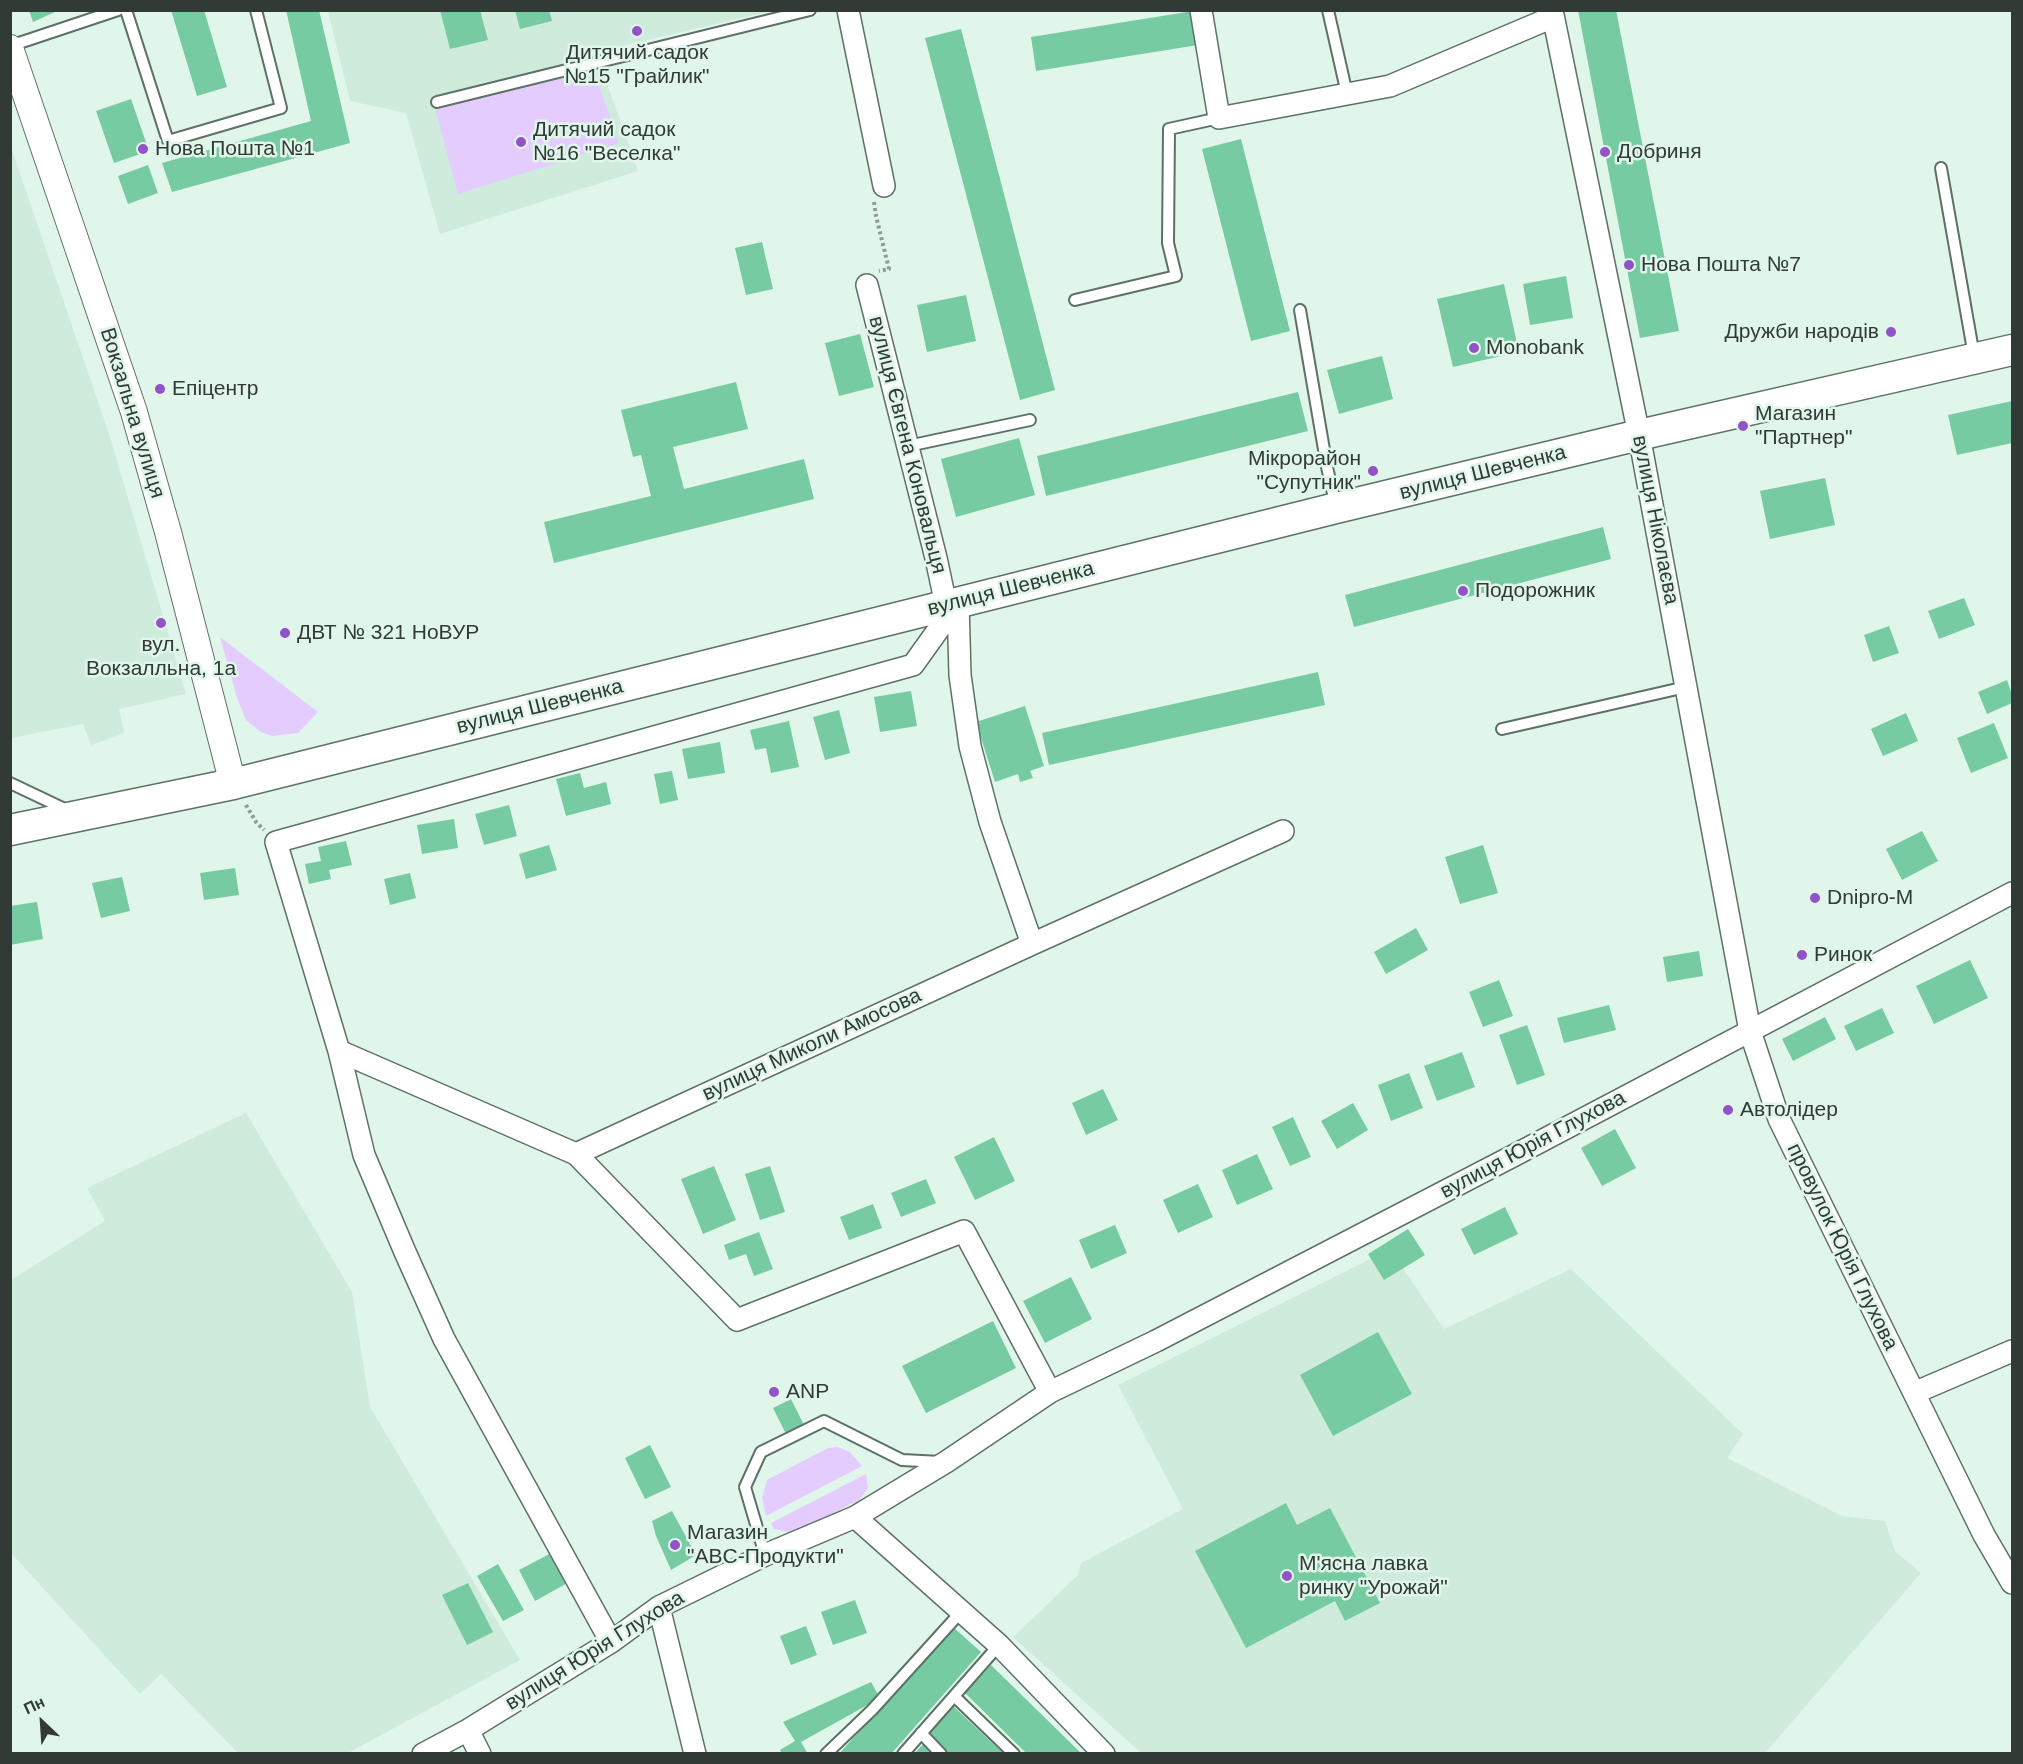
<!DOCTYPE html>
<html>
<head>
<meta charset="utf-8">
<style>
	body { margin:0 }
	#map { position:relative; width:2023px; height:1764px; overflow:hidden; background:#e1f6ea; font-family:Helvetica,sans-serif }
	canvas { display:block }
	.frame { position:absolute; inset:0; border:12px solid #323a35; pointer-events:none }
	.north { position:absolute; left:12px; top:1692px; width:60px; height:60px; -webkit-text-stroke:4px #e1f6ea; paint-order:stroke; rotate:335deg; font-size:16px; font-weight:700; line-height:24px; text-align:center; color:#323a35 }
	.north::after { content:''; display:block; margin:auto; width:21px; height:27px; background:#323a35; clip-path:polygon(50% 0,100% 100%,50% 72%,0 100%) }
</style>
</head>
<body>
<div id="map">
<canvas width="2023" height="1764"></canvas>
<div class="frame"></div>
<div class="north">Пн</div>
</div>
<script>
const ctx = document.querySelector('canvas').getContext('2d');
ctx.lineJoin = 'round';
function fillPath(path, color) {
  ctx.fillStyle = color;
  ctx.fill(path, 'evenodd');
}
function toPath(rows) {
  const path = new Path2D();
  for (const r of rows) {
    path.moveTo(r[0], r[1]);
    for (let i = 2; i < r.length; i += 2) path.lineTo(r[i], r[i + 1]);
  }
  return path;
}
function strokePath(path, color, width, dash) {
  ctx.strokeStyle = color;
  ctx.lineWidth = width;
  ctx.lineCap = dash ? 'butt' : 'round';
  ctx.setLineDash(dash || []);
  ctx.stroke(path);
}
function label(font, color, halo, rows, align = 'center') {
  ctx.font = font + ' Helvetica,sans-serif';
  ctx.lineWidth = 5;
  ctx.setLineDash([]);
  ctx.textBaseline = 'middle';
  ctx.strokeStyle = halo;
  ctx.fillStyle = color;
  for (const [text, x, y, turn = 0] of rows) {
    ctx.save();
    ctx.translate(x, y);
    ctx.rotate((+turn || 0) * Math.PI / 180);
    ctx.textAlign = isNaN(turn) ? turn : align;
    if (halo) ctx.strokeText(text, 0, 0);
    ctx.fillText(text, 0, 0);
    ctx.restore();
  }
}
fillPath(toPath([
	[328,11,772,11,596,52,638,171,440,234,406,113,350,101],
	[10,144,110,437,186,694,119,709,124,733,91,745,83,724,11,738],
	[246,1113,352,1292,370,1407,520,1660,348,1753,238,1753,161,1674,140,1694,11,1553,11,1280,105,1221,87,1188],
	[1390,1249,1444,1329,1571,1269,1743,1434,1727,1458,1842,1516,1885,1521,1895,1551,1921,1573,1765,1753,1141,1753,1013,1637,1078,1575,1081,1563,1183,1509,1118,1385]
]), '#cfebdc');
fillPath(toPath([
	[594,71,619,143,458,194,435,108],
	[220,637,318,712,298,733,272,736,261,732,246,720,237,698],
	[838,1447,850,1452,862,1466,766,1516,762,1498,767,1480,828,1448],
	[866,1474,868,1488,859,1500,796,1533,774,1529,771,1523]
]), '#e4ccfe');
fillPath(toPath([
	[29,10,55,10,55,12,33,22],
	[171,10,204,10,227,87,197,96],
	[286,10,319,10,350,143,172,192,162,163,311,121],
	[440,10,480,10,488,40,450,49],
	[515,10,549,10,552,21,520,29],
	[1578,10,1616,10,1679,331,1640,338],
	[1193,11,1198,45,1036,71,1031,37],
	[961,29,1055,390,1020,400,925,38],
	[131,99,149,151,114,163,96,111],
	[1241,139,1290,331,1251,341,1202,149],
	[148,165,158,193,128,204,118,176],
	[762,242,773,289,746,295,735,248],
	[1566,276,1573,318,1530,325,1523,284],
	[1504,284,1519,352,1453,367,1437,299],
	[966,295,976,341,927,352,917,305],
	[860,334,874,387,839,396,825,343],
	[1382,356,1393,399,1339,414,1327,370],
	[736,382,748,429,673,447,684,489,804,459,814,499,554,563,544,522,651,496,641,455,633,457,621,410],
	[1298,392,1308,431,1046,496,1037,456],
	[2012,401,2012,443,1957,455,1948,415],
	[1019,438,1035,495,956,517,941,459],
	[1825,478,1835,525,1770,539,1760,491],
	[1603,527,1611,559,1354,627,1345,595],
	[1964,598,1975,625,1939,639,1928,611],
	[1889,626,1899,653,1873,662,1864,635],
	[1318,672,1325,705,1049,765,1042,733],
	[2007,680,2012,695,2012,703,1987,714,1978,692],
	[911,691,917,726,880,732,874,697],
	[1025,706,1044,766,1030,771,1033,778,1020,782,1018,774,995,782,976,722],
	[839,710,850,753,825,760,813,717],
	[1906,713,1918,741,1883,756,1871,729],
	[789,721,799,767,771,773,766,748,755,750,750,730],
	[1994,723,2008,758,1971,773,1957,738],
	[720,742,725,773,688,779,682,749],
	[672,771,678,800,660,804,654,774],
	[580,773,584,788,606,782,611,804,566,816,556,779],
	[509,805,517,836,484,845,475,814],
	[454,819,458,848,422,854,417,825],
	[1922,831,1938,861,1902,880,1886,849],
	[346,841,352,865,329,870,331,879,309,884,305,864,321,861,318,847],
	[549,845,557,870,526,879,519,854],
	[1483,845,1498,893,1460,904,1445,857],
	[235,868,239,895,204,900,200,873],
	[410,873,416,898,390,905,384,879],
	[122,877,130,911,101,918,92,883],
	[37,902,43,939,10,945,10,906],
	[1416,928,1428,950,1386,974,1374,952],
	[1699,951,1703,976,1667,982,1663,957],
	[1970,960,1988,998,1934,1024,1916,986],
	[1499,980,1513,1016,1483,1027,1469,992],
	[1609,1005,1616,1030,1564,1043,1557,1018],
	[1882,1008,1894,1033,1856,1051,1844,1026],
	[1825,1017,1836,1039,1793,1061,1782,1039],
	[1527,1025,1545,1075,1517,1085,1499,1035],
	[1462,1052,1475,1087,1437,1101,1424,1066],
	[1409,1073,1423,1108,1391,1121,1378,1085],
	[1103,1089,1118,1120,1086,1135,1072,1103],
	[1353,1103,1368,1130,1337,1149,1321,1121],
	[1293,1117,1311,1157,1290,1166,1272,1127],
	[1615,1129,1636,1168,1602,1186,1581,1148],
	[994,1137,1015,1181,975,1200,954,1157],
	[1257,1154,1273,1189,1237,1205,1222,1170],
	[714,1166,736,1220,703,1234,681,1179],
	[770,1166,785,1212,760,1220,745,1174],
	[926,1179,936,1203,901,1217,891,1193],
	[1198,1184,1213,1217,1178,1233,1163,1200],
	[873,1204,882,1228,849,1240,840,1217],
	[1505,1207,1518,1234,1474,1255,1461,1229],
	[1115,1225,1127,1253,1091,1269,1079,1240],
	[1408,1229,1425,1255,1384,1280,1368,1254],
	[759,1232,773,1269,754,1276,746,1254,729,1260,724,1245],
	[1071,1277,1092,1319,1045,1343,1023,1301],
	[993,1321,1016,1368,926,1413,902,1366],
	[1378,1332,1412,1394,1333,1436,1300,1375],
	[791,1399,809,1435,791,1444,773,1408],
	[650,1445,671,1487,645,1499,625,1458],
	[1286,1503,1297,1525,1330,1508,1380,1603,1345,1621,1335,1601,1246,1648,1195,1551],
	[672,1511,696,1555,671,1570,656,1536,652,1521],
	[555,1551,571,1581,535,1601,519,1570],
	[498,1564,524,1610,503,1621,477,1576],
	[468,1583,493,1632,467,1645,442,1595],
	[855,1600,867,1633,833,1645,821,1612],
	[806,1626,817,1655,791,1665,780,1636],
	[952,1626,981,1652,891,1754,839,1754],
	[991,1665,1082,1754,1027,1754,965,1693],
	[871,1682,880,1698,801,1742,808,1754,782,1754,780,1750,795,1741,783,1722],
	[953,1706,1004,1754,950,1754,928,1732],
	[923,1744,933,1754,914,1754]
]), '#77cba2');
const service = toPath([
	[126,10,168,141,281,108,256,10],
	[1328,10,1347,94],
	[10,46,118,10],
	[437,102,810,10],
	[1941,168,1974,356],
	[1075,300,1176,276,1168,243,1169,129,1219,118],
	[1300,310,1327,467,1336,507],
	[908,446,1030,420],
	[1502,729,1686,687],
	[10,783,69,811],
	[765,1555,745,1487,761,1452,824,1421,902,1460,941,1462],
	[954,1696,1014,1754],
	[921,1733,941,1754],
	[826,1754,872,1710,960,1613],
	[903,1754,999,1645]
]);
const minor = toPath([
	[848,10,884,186],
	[1201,10,1219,118,1390,86,1553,17],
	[1552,10,1639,435,1750,1031,1779,1119,1984,1535,2012,1583],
	[867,285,936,558,946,605],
	[958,602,960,675,970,746,990,822,1032,944],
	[339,1051,576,1154,1032,944,1283,831],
	[576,1154,737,1320,964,1231,1050,1392],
	[1914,1393,2012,1351],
	[855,1517,999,1645,1104,1754],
	[659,1607,695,1754],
	[611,1642,444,1339,405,1252,364,1155,339,1051,276,842,913,665,958,602],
	[468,1730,480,1754],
	[423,1754,468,1730,611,1642,659,1607,765,1555,855,1517,946,1462,1050,1392,1156,1341,1513,1156,2012,893]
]);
const tertiary = toPath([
	[10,48,134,412,168,532,233,784]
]);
const secondary = toPath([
	[10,830,233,784,1336,508,1639,435,2012,350]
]);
strokePath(service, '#5e7167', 14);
strokePath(minor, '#5e7167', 24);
strokePath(tertiary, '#5e7167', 28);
strokePath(secondary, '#5e7167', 33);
strokePath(toPath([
	[874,202,876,216,889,269,879,271],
	[246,805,256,822,264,830]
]), '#8d9b93', 4, [3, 3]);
strokePath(service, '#fff', 10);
strokePath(minor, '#fff', 21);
strokePath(tertiary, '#fff', 26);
strokePath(secondary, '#fff', 30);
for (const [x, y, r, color] of [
	[637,31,6,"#9252c8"],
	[521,142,6,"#9252c8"],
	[143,149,6,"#9252c8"],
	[1605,152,6,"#9252c8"],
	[1629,265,6,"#9252c8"],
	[1891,332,6,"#9252c8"],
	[1474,348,6,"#9252c8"],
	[160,389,6,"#9252c8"],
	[1743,426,6,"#9252c8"],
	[1373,471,6,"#9252c8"],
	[1463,591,6,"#9252c8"],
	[161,623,6,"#9252c8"],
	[285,633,6,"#9252c8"],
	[1815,898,6,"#9252c8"],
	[1802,955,6,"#9252c8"],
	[1728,1110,6,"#9252c8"],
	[774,1392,6,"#9252c8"],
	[675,1545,6,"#9252c8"],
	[1287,1576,6,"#9252c8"]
]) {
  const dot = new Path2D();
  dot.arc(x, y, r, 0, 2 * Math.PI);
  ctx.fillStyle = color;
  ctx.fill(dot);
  strokePath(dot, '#e1f6ea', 2);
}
label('21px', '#323a35', '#e1f6ea', [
	["Дитячий садок",637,53,"center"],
	["№15 \"Грайлик\"",637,77,"center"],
	["Дитячий садок",533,130],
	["№16 \"Веселка\"",533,154],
	["Нова Пошта №1",155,149],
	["Добриня",1617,152],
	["Нова Пошта №7",1641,265],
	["Дружби народів",1879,332,"right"],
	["Monobank",1486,348],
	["Епіцентр",172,389],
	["Магазин",1755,414],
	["\"Партнер\"",1755,438],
	["Мікрорайон",1361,459,"right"],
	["\"Супутник\"",1361,483,"right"],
	["Подорожник",1475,591],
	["ДВТ № 321 НоВУР",297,633],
	["вул.",161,645,"center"],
	["Вокзалльна, 1а",161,669,"center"],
	["Dnipro-M",1827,898],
	["Ринок",1814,955],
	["Автолідер",1740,1110],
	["ANP",786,1392],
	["Магазин",687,1533],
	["\"ABC-Продукти\"",687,1557],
	["М'ясна лавка",1299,1564],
	["ринку \"Урожай\"",1299,1588]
], 'left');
label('21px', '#323a35', '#e1f6ea', [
	["Вокзальна вулиця",132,413,73],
	["вулиця Євгена Коновальця",907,445,76],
	["вулиця Шевченка",1483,473,-14],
	["вулиця Ніколаєва",1655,520,79],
	["вулиця Шевченка",1011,589,-14],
	["вулиця Шевченка",540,707,-14],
	["вулиця Миколи Амосова",812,1045,-25],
	["вулиця Юрія Глухова",1533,1145,-28],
	["провулок Юрія Глухова",1842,1247,64],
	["вулиця Юрія Глухова",595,1651,-32]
]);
</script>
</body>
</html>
